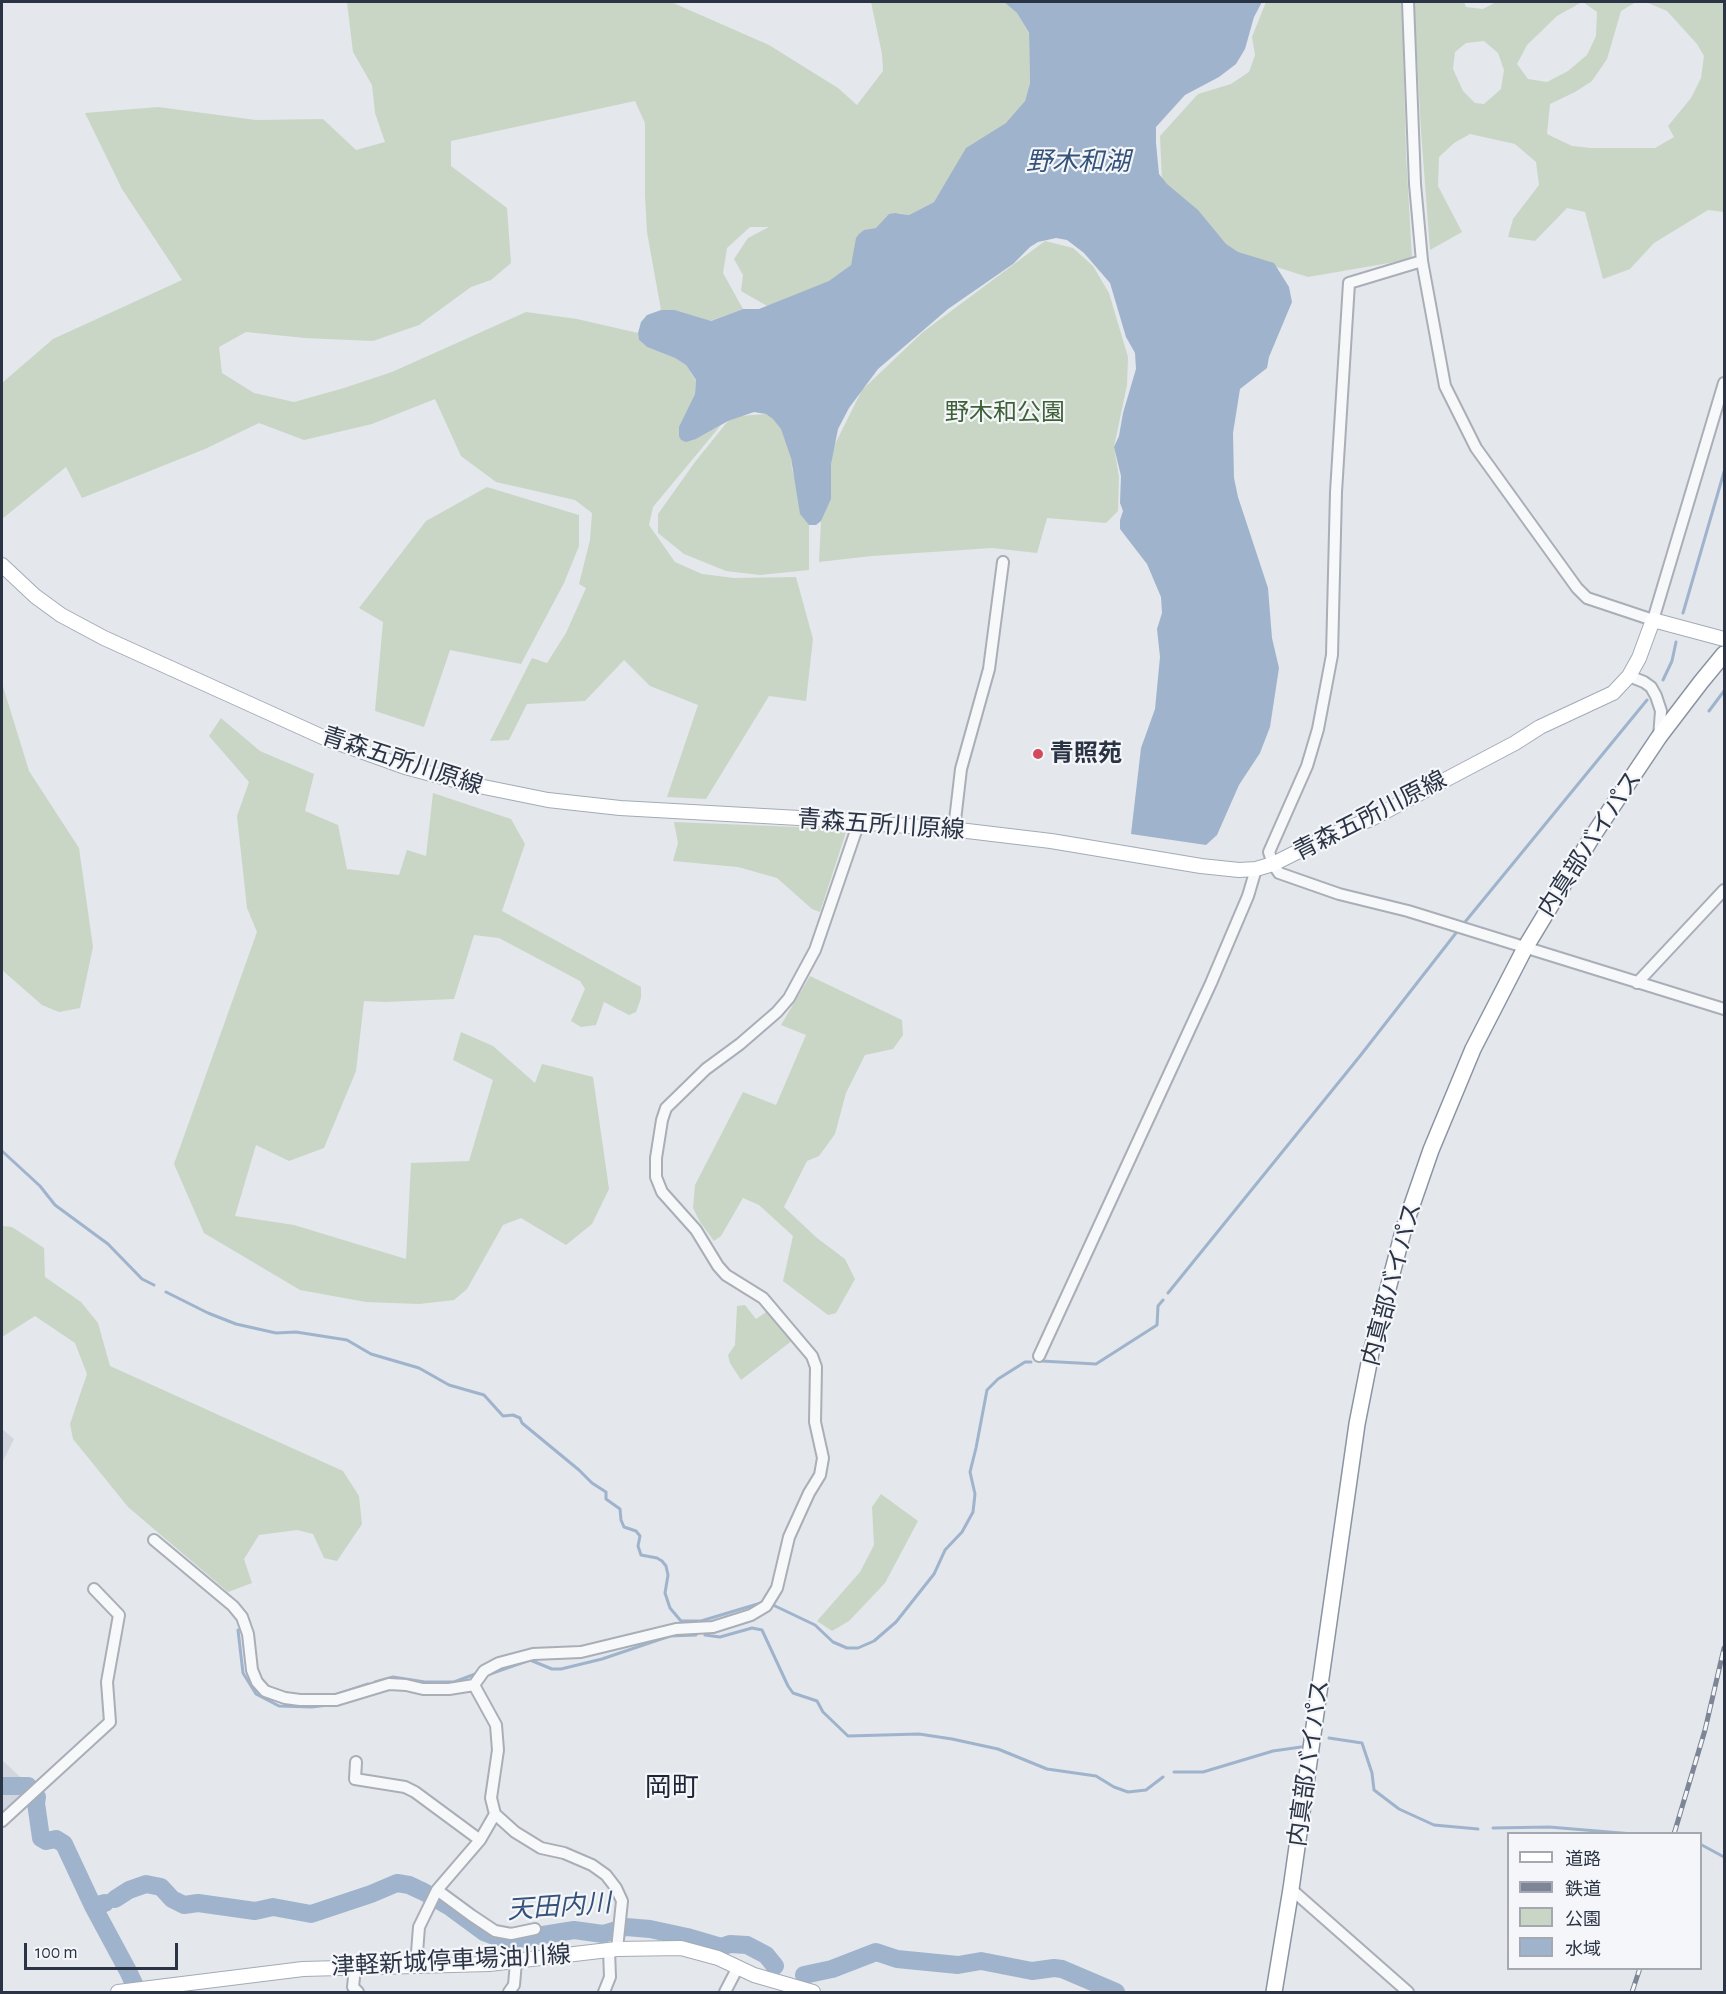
<!DOCTYPE html>
<html>
<head>
<meta charset="utf-8">
<style>
	body { margin:0 }
	#map { position:relative; width:1726px; height:1994px; overflow:hidden; background:#e4e7ec; font-family:"Alegreya Sans","Noto Sans JP",sans-serif }
	canvas { display:block }
	.frame { position:absolute; inset:0; border:3px solid #2b3445; pointer-events:none }
	.legend { position:absolute; left:1507px; top:1832px; width:195px; height:138px; box-sizing:border-box; background:#f4f6f9; border:2px solid #a4a8b1; margin:0; padding:8px 10px; list-style:none; font-size:18px; color:#2b3445 }
	.legend li { display:flex; align-items:center; gap:12px; height:30px }
	.legend b { width:30px; border:2px solid #a4a8b1 }
	.scale { position:absolute; left:24px; top:1943px; width:154px; height:27px; box-sizing:border-box; border:3px solid #2b3445; border-top:0; padding-left:8px; font-size:18px; line-height:21px; white-space:nowrap; color:#2b3445; -webkit-text-stroke:4px #f4f6f9; paint-order:stroke }
</style>
</head>
<body>
<div id="map">
<canvas width="1726" height="1994"></canvas>
<div class="frame"></div>
<ul class="legend">
<li><b style="height:8px;background:#fff"></b>道路</li>
<li><b style="height:8px;background:#7d8696"></b>鉄道</li>
<li><b style="height:16px;background:#c9d6c5"></b>公園</li>
<li><b style="height:16px;background:#9fb4cc"></b>水域</li>
</ul>
<div class="scale">100 m</div>
</div>
<script>
const ctx = document.querySelector('canvas').getContext('2d');
ctx.lineJoin = 'round';
function fillPath(path, color) {
  ctx.fillStyle = color;
  ctx.fill(path, 'evenodd');
}
function toPath(rows) {
  const path = new Path2D();
  for (const r of rows) {
    path.moveTo(r[0], r[1]);
    for (let i = 2; i < r.length; i += 2) path.lineTo(r[i], r[i + 1]);
  }
  return path;
}
function strokePath(path, color, width, dash) {
  ctx.strokeStyle = color;
  ctx.lineWidth = width;
  ctx.lineCap = dash ? 'butt' : 'round';
  ctx.setLineDash(dash || []);
  ctx.stroke(path);
}
function label(font, color, halo, rows, align = 'center') {
  ctx.font = font + ' "Alegreya Sans","Noto Sans JP",sans-serif';
  ctx.lineWidth = 4.5;
  ctx.setLineDash([]);
  ctx.textBaseline = 'middle';
  ctx.strokeStyle = halo;
  ctx.fillStyle = color;
  for (const [text, x, y, turn = 0] of rows) {
    ctx.save();
    ctx.translate(x, y);
    ctx.rotate((+turn || 0) * Math.PI / 180);
    ctx.textAlign = isNaN(turn) ? turn : align;
    if (halo) ctx.strokeText(text, 0, 0);
    ctx.fillText(text, 0, 0);
    ctx.restore();
  }
}
fillPath(toPath([
	[2,1429,14,1439,2,1463],
	[2,1760,32,1788,2,1815]
]), '#d2d6de');
fillPath(toPath([
	[347,2,671,2,769,45,838,88,857,105,883,71,882,54,871,2,1004,2,1017,13,1029,34,1030,83,1025,101,1020,108,1020,115,952,173,934,202,909,215,898,213,852,260,851,265,823,287,769,307,741,291,743,275,734,259,748,238,769,227,750,227,727,248,723,273,743,309,710,321,675,310,661,310,647,232,645,195,645,123,635,101,451,141,451,166,507,208,511,263,491,280,471,287,419,325,373,341,305,338,246,332,219,347,222,373,254,393,294,402,344,388,392,372,526,312,577,319,638,333,639,340,647,347,675,358,686,365,696,381,695,394,688,411,696,439,721,425,653,507,649,525,675,562,702,574,734,578,796,577,813,639,806,701,769,696,706,799,667,797,698,705,650,686,624,660,585,701,527,704,509,740,490,741,532,658,547,663,566,633,586,588,579,584,590,540,592,513,575,500,496,482,461,456,435,399,372,424,304,440,259,423,205,449,82,498,66,467,2,519,2,383,53,339,182,280,122,189,85,113,158,107,256,120,323,119,356,150,385,142,375,113,372,85,353,52],
	[1266,2,1402,2,1406,154,1412,259,1308,277,1229,252,1162,181,1160,136,1198,94,1231,84,1249,72,1255,55,1252,37],
	[1414,2,1464,2,1466,7,1483,9,1496,2,1582,2,1557,16,1527,45,1517,64,1528,79,1547,82,1568,71,1587,55,1596,36,1597,12,1583,2,1636,2,1621,11,1607,59,1592,81,1575,92,1550,104,1547,134,1572,146,1591,148,1655,148,1674,137,1668,126,1691,98,1701,78,1704,56,1697,44,1667,11,1646,2,1724,2,1724,212,1708,210,1654,243,1630,269,1603,279,1585,212,1567,208,1535,241,1508,237,1513,219,1539,185,1536,162,1515,144,1470,134,1454,143,1439,157,1438,186,1462,232,1430,250,1421,131],
	[1484,41,1498,53,1504,70,1501,89,1484,104,1475,103,1463,91,1453,69,1455,52,1466,43],
	[1045,241,1073,248,1093,266,1109,293,1128,357,1127,385,1114,447,1119,477,1118,511,1106,523,1047,518,1037,553,992,548,872,556,819,562,821,521,833,448,862,390,923,332],
	[766,414,788,419,792,469,809,525,809,570,760,575,726,571,684,554,658,533,658,514,695,462,728,421,740,416],
	[487,487,579,515,579,546,564,583,521,664,450,650,424,727,375,711,383,622,359,608,426,521],
	[2,683,29,771,79,848,93,947,80,1008,59,1012,42,1005,2,970],
	[221,718,260,751,314,774,305,811,338,825,347,869,399,875,407,850,426,856,433,793,511,819,525,844,502,911,641,987,641,998,636,1012,629,1015,604,1002,596,1025,581,1027,571,1021,585,989,580,981,499,938,474,935,454,999,385,1002,364,1001,356,1071,324,1148,289,1161,256,1145,235,1216,294,1225,406,1259,411,1163,469,1161,493,1080,453,1060,461,1032,493,1046,535,1083,542,1064,593,1077,609,1189,592,1224,566,1245,521,1218,503,1225,467,1289,454,1300,419,1304,366,1302,300,1290,204,1233,174,1164,257,932,247,908,237,816,249,782,209,736],
	[674,822,847,829,820,912,812,909,777,878,738,867,673,861,678,843],
	[810,976,902,1020,903,1035,893,1049,865,1055,846,1093,835,1134,819,1156,807,1161,784,1207,817,1238,845,1259,855,1279,836,1313,828,1315,783,1281,793,1236,759,1205,743,1198,721,1236,714,1241,700,1222,693,1208,695,1185,743,1092,776,1105,806,1035,781,1025],
	[2,1226,12,1227,44,1248,45,1277,81,1302,98,1323,110,1366,343,1471,359,1496,362,1524,337,1561,324,1558,313,1534,297,1530,259,1535,244,1559,252,1583,228,1592,128,1507,73,1439,70,1424,87,1374,75,1343,35,1316,2,1337],
	[745,1305,756,1319,769,1310,793,1340,741,1380,730,1363,728,1355,735,1345,737,1306],
	[881,1494,918,1521,885,1583,849,1621,832,1631,817,1621,860,1572,874,1545,872,1507]
]), '#c9d6c5');
fillPath(toPath([
	[1004,2,1262,2,1254,17,1245,49,1236,64,1219,77,1185,95,1156,127,1156,143,1159,174,1167,184,1198,210,1226,244,1238,252,1274,263,1289,287,1292,302,1269,357,1267,368,1240,389,1233,433,1234,478,1238,497,1268,588,1272,638,1279,668,1270,727,1260,753,1239,785,1217,835,1206,845,1131,834,1141,748,1155,709,1160,657,1157,629,1162,613,1161,597,1147,564,1120,529,1120,520,1123,511,1120,503,1121,476,1114,447,1119,436,1123,413,1136,369,1135,353,1126,337,1110,283,1084,253,1067,240,1056,238,1038,242,1030,247,1013,264,948,309,878,369,849,408,838,429,831,464,831,499,821,521,816,525,809,525,800,514,791,458,781,429,773,419,766,414,754,412,728,421,696,439,686,442,681,440,679,436,679,427,695,394,696,380,686,365,675,358,647,347,639,340,638,333,641,322,647,315,661,310,675,310,711,321,743,309,759,309,829,281,851,265,856,238,859,234,864,230,876,228,889,214,895,213,909,215,934,202,966,148,1006,123,1025,101,1030,83,1029,33,1017,13]
]), '#9fb4cc');
strokePath(toPath([
	[1683,613,1724,472],
	[1663,680,1672,661,1676,642],
	[1709,711,1724,691],
	[1465,922,1647,700],
	[2,1151,40,1186,55,1205,108,1244,142,1279,154,1285],
	[166,1292,208,1313,236,1324,276,1333,296,1332,347,1340,371,1354,419,1368,449,1385,484,1395,503,1416,513,1415,520,1418,522,1423,579,1470,592,1483,606,1492,606,1499,620,1509,621,1520,624,1527,636,1531,640,1536,638,1546,641,1555,657,1558,662,1561,666,1566,668,1575,665,1593,670,1608,681,1621,701,1621,761,1603],
	[1168,1293,1360,1056,1456,933],
	[1041,1361,1096,1364,1157,1325,1158,1306,1163,1300],
	[773,1605,815,1625,833,1642,847,1648,858,1648,874,1641,896,1622,934,1574,945,1550,962,1532,973,1512,975,1494,970,1472,976,1448,987,1390,998,1379,1025,1362,1031,1362],
	[238,1630,243,1673,256,1694,279,1706,312,1707,328,1705],
	[705,1635,720,1637,752,1628,762,1630,788,1686,793,1693,817,1701,823,1712,848,1736,919,1734,952,1739,998,1749,1047,1769,1096,1776,1114,1787,1128,1792,1146,1790,1163,1777],
	[490,1674,530,1660,552,1669,561,1669,602,1659,670,1636,696,1635],
	[375,1682,393,1677,425,1682,454,1682,478,1673],
	[335,1695,368,1684],
	[1329,1738,1362,1743,1372,1773,1374,1790,1399,1809,1434,1825,1478,1829],
	[1174,1772,1203,1772,1273,1751,1301,1747],
	[1493,1828,1549,1827,1633,1834],
	[1700,1844,1724,1857]
]), '#9fb4cc', 3);
strokePath(toPath([
	[2,1786,28,1786,37,1797,36,1803,41,1838,46,1841,56,1839,64,1844,93,1906,105,1903],
	[115,1899,129,1890,146,1884,161,1887,172,1899,184,1905,198,1903,255,1911,273,1907,311,1914,371,1894,397,1883,409,1885,424,1892,450,1907,484,1932,497,1937,512,1940,574,1930,603,1934,626,1927,650,1929,687,1937,721,1947,730,1944,747,1945,766,1955,775,1966],
	[93,1906,128,1971,138,1992],
	[804,1975,832,1969,876,1952,897,1959,958,1965,981,1961,1032,1971,1054,1968,1062,1969,1116,1992]
]), '#9fb4cc', 18);
const minor = toPath([
	[1408,2,1415,184,1422,261,1445,386,1476,448,1577,588,1587,598,1653,620,1724,383],
	[1422,261,1349,283,1336,492,1332,655,1318,729,1307,766,1269,852,1273,864,1279,873,1339,894,1408,911,1724,1009],
	[1629,676,1644,682,1651,687,1656,696,1661,711,1659,737],
	[954,829,961,769,989,669,1003,562],
	[1637,983,1724,890],
	[1039,1356,1211,983,1248,896,1256,869],
	[154,1540,233,1606,242,1617,248,1634,252,1670,257,1682,265,1691,285,1698,300,1700,336,1700,389,1684,406,1685,423,1689,449,1689,474,1685,484,1671,499,1663,533,1654,581,1652,676,1629,713,1627,751,1615,766,1606,777,1588,789,1537,809,1493,820,1475,823,1458,815,1422,816,1367,812,1356,763,1298,726,1275,718,1266,696,1230,662,1192,656,1177,656,1158,662,1120,666,1108,706,1069,740,1044,777,1012,789,998,815,950,859,822],
	[474,1685,496,1725,498,1750,491,1798,495,1814,515,1832,541,1848,564,1853,592,1865,606,1875,616,1888,622,1901,617,1949],
	[356,1762,355,1779,405,1787,415,1792,480,1840],
	[495,1814,480,1840,437,1890,471,1915,495,1931,511,1934,535,1929],
	[2,1821,110,1722,107,1682,119,1615,94,1589],
	[1291,1889,1408,1992],
	[416,1965,419,1927,437,1890],
	[355,1968,353,1987,358,1992],
	[509,1992,514,1985,516,1962],
	[604,1992,610,1977,609,1950],
	[725,1992,738,1967]
]);
const major = toPath([
	[2,565,35,596,61,615,104,638,327,739,405,767,469,784,548,800,620,808,817,819,959,830,1051,841,1201,866,1239,870,1256,869,1273,864,1327,837,1373,818,1515,743,1540,727,1613,693,1629,676,1639,658,1653,620,1724,639],
	[118,1992,303,1969,489,1964,617,1949,681,1948,718,1958,754,1975,813,1992]
]);
const highway = toPath([
	[1274,1992,1291,1889,1357,1424,1371,1353,1404,1228,1431,1150,1473,1049,1525,948,1592,837,1659,737,1701,682,1724,654]
]);
strokePath(minor, '#a9aeb7', 14);
strokePath(major, '#a3abb8', 16);
strokePath(highway, '#8b94a3', 18);
strokePath(minor, '#f7f8fa', 10);
strokePath(major, '#fff', 14);
strokePath(highway, '#fff', 15);
const rail = toPath([
	[1674,1834,1705,1730,1724,1648],
	[1632,1992,1640,1968]
]);
strokePath(rail, '#7d8696', 5);
strokePath(rail, '#f4f6f9', 3, [9]);
for (const [x, y, r, color] of [
	[1038,754,6,"#d1495b"]
]) {
  const dot = new Path2D();
  dot.arc(x, y, r, 0, 2 * Math.PI);
  ctx.fillStyle = color;
  ctx.fill(dot);
  strokePath(dot, '#f4f6f9', 2);
}
label('24px', '#3f6138', '#f4f6f9', [
	["野木和公園",1005,413]
]);
label('bold 24px', '#2b3445', '#f4f6f9', [
	["青照苑",1050,754]
], 'left');
label('24px', '#2b3445', '#f4f6f9', [
	["青森五所川原線",402,761,18],
	["青森五所川原線",1370,816,-27],
	["青森五所川原線",881,825,4],
	["内真部バイパス",1590,844,-57],
	["内真部バイパス",1392,1284,-75],
	["内真部バイパス",1309,1763,-82],
	["津軽新城停車場油川線",451,1961,-3]
]);
label('italic 26px', '#34527a', '#f4f6f9', [
	["野木和湖",1078,162],
	["天田内川",559,1907,-4]
]);
label('27px', '#1d2536', '#f4f6f9', [
	["岡町",672,1788]
]);
</script>
</body>
</html>
